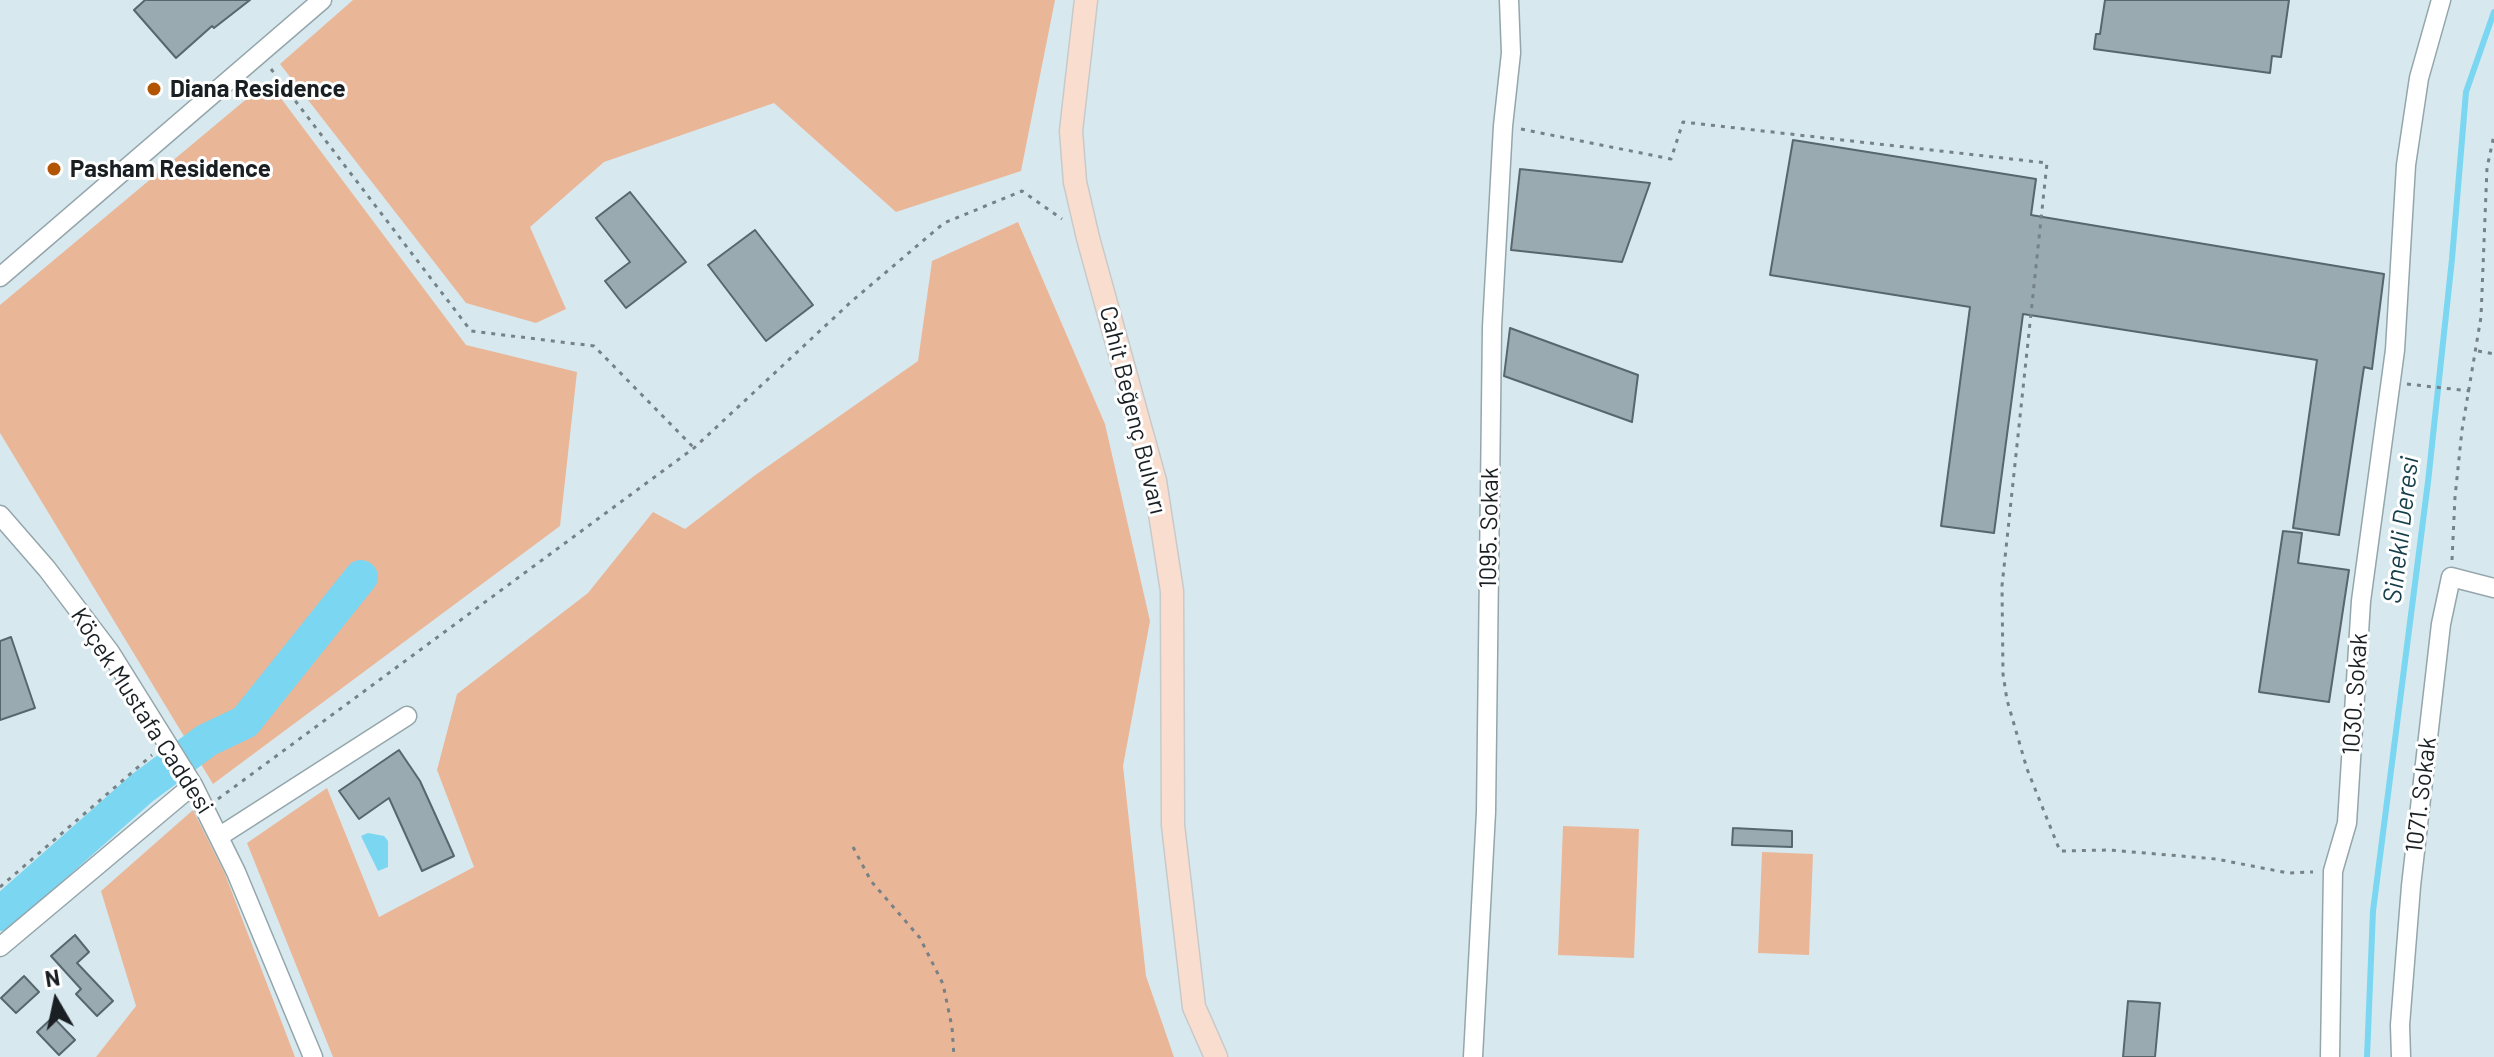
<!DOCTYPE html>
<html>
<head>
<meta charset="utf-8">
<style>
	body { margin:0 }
	#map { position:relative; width:2494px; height:1057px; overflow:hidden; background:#d7e9ef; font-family:Barlow,sans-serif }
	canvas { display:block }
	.north { position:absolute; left:16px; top:961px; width:80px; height:80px; -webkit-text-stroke:6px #fff; paint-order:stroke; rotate:351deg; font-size:22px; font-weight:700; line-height:32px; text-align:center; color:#191f22 }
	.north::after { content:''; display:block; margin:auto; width:28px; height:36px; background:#191f22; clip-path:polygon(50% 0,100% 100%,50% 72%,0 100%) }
</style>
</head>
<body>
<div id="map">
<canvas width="2494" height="1057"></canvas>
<div class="north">N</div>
</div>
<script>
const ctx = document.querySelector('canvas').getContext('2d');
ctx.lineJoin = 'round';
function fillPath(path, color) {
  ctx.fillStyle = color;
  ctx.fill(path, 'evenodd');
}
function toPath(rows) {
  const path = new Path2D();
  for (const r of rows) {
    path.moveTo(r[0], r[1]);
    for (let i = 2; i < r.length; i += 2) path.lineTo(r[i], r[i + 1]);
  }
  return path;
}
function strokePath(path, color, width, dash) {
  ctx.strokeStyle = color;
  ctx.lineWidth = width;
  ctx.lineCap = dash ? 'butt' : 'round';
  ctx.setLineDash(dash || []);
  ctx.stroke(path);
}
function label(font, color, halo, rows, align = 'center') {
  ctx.font = font + ' Barlow,sans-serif';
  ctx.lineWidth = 6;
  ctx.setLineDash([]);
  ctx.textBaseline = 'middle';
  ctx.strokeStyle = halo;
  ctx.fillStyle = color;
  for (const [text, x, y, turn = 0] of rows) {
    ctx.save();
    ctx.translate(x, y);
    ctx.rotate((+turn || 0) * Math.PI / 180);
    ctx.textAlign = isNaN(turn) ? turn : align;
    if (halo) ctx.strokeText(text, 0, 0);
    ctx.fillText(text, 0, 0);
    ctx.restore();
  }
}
fillPath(toPath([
	[353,0,1055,0,1021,171,896,212,774,103,604,162,530,227,566,309,536,323,466,303,280,64],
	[268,81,466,345,577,372,560,526,213,784,0,433,0,305],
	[1018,222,1105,424,1150,621,1123,766,1146,976,1174,1057,333,1057,247,843,327,788,379,917,474,867,437,770,457,694,588,593,653,512,685,529,754,476,918,361,932,261],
	[193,810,225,874,295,1057,96,1057,136,1006,101,891],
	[1563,826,1639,829,1634,958,1558,955],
	[1762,852,1813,854,1809,955,1758,953]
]), '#eab698');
fillPath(toPath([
	[368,833,384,836,388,841,388,867,378,871,361,836]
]), '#7bd6f1');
strokePath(toPath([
	[2367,1057,2373,911,2428,482,2452,259,2466,92,2494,12]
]), '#7bd6f1', 6);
strokePath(toPath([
	[0,914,142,788,207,740,245,722,361,577]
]), '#7bd6f1', 34);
const building = toPath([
	[145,0,250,0,214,28,212,26,176,58,134,10,145,0],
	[2105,0,2289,0,2281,57,2272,56,2270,73,2094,49,2096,34,2100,34,2105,0],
	[1793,140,2036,179,2031,215,2384,274,2372,369,2364,367,2339,535,2293,528,2317,360,2023,314,1994,533,1941,526,1970,307,1770,275,1793,140],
	[1520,169,1650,183,1622,262,1511,250,1520,169],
	[630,192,686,262,626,308,605,281,630,262,596,218,630,192],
	[755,230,813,305,766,341,708,265,755,230],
	[1510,328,1638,375,1632,422,1504,376,1510,328],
	[2283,531,2302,533,2298,563,2349,570,2329,702,2259,692,2283,531],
	[11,637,35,708,0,720,0,641,11,637],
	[399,750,420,781,454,856,422,871,389,798,359,819,339,791,399,750],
	[1733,828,1792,831,1792,847,1732,845,1733,828],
	[75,935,89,952,77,963,113,1001,97,1016,76,994,81,989,51,956,75,935],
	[24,976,39,992,16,1013,1,998,24,976],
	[2128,1001,2160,1003,2155,1057,2123,1057,2128,1001],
	[53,1017,75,1040,59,1055,37,1032,53,1017]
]);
fillPath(building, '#99aab0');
strokePath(building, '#57676c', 2);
const minor = toPath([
	[0,277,322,0],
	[0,515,47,569,110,652,193,785,236,872,313,1057],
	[220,836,407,716],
	[0,947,193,785],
	[1473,1057,1486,812,1492,327,1503,126,1511,53,1509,0],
	[2330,1057,2333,871,2347,823,2361,601,2395,350,2406,165,2419,78,2441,0],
	[2401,1057,2400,1025,2411,886,2441,624,2451,577,2494,588]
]);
const major = toPath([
	[1086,0,1071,131,1075,182,1088,238,1155,481,1172,591,1173,825,1194,1007,1216,1057]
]);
strokePath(minor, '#94a6ab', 21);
strokePath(major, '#c8c9ca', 25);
strokePath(toPath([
	[271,69,471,331,594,346,694,448],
	[1521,129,1671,159,1683,122,2047,163,2002,586,2003,674,2007,700,2027,769,2060,851,2109,850,2216,859,2288,873,2313,872],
	[2478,351,2494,354],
	[2407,384,2470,391],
	[2452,560,2455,497,2462,430,2481,317,2487,168,2494,135],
	[218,799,694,448,852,301,944,223,1022,191,1062,219],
	[853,847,871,881,920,938,943,984,952,1027,954,1057],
	[0,887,152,755]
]), '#768286', 3, [4, 6]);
strokePath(minor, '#fff', 18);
strokePath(major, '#f9decf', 22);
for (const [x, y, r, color] of [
	[154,89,8,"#b25400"],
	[54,169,8,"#b25400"]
]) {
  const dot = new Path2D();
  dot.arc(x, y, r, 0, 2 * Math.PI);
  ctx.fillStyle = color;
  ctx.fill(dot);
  strokePath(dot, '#fff', 3);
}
label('bold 24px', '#191f22', '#fff', [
	["Diana Residence",170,89],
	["Pasham Residence",70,169]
], 'left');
label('24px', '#191f22', '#fff', [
	["Cahit Beğenç Bulvarı",1133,410,76],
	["1095. Sokak",1489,528,-89],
	["1030. Sokak",2355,694,-86],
	["Köçek Mustafa Caddesi",142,711,57],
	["1071. Sokak",2421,795,-83]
]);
label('italic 26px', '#143e4a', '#fff', [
	["Sinekli Deresi",2401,530,-83]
]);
</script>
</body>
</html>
